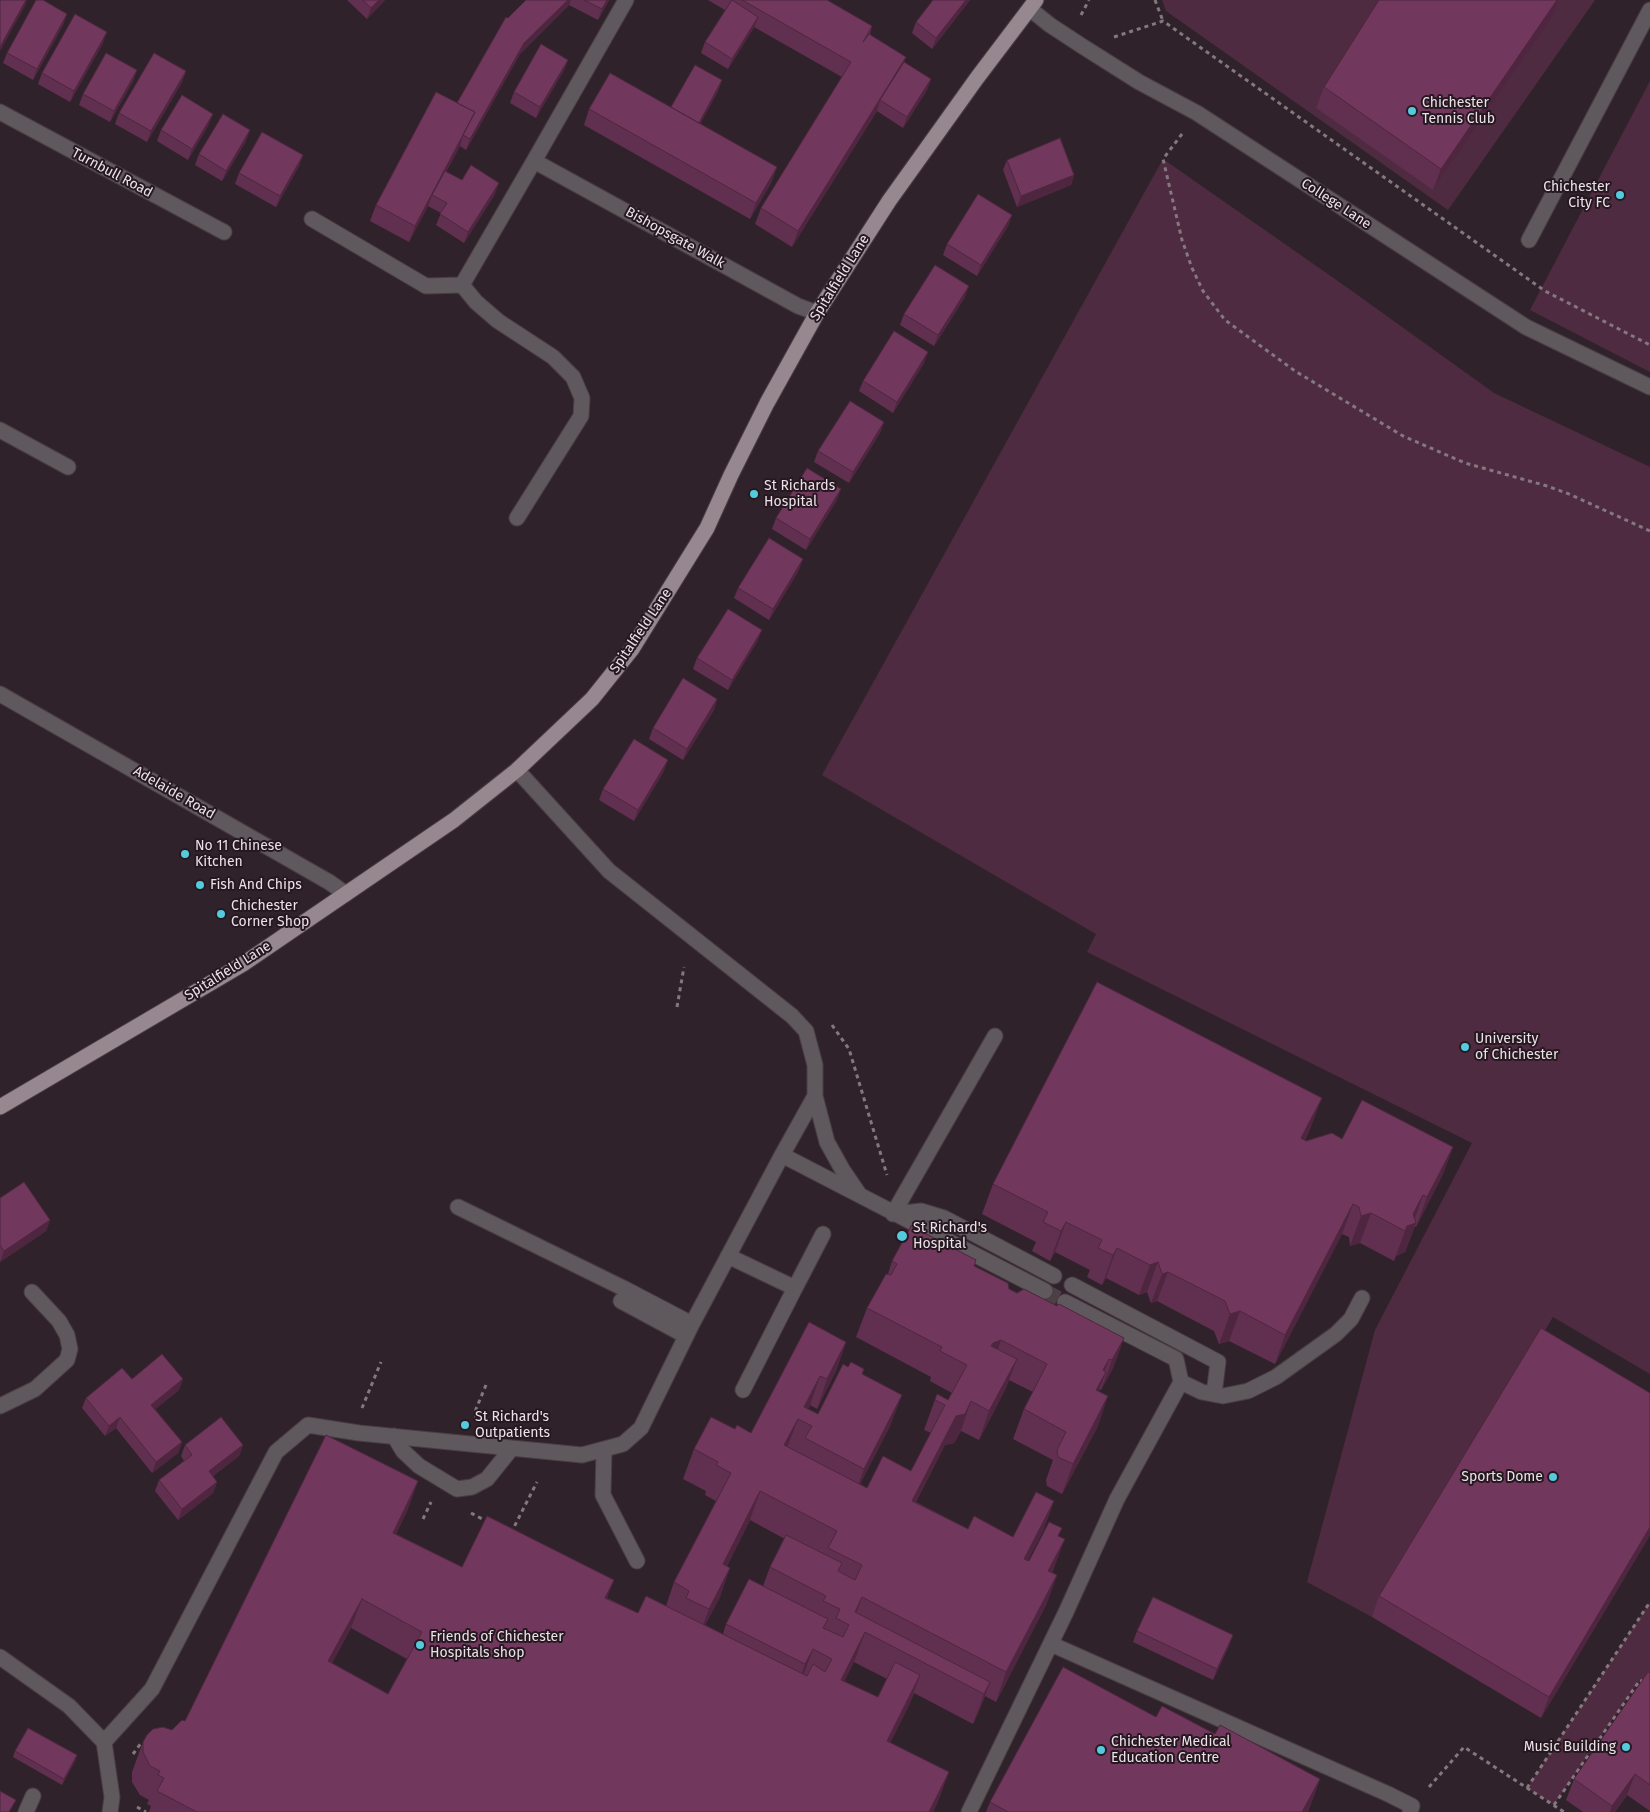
<!DOCTYPE html>
<html>
<head>
<meta charset="utf-8">
<style>
	body { margin:0 }
	canvas { display:block; background:#30222a }
</style>
</head>
<body>
<canvas width="1650" height="1812"></canvas>
<script>
const ctx = document.querySelector('canvas').getContext('2d');
ctx.lineJoin = 'round';
function fillPath(path, color) {
  ctx.fillStyle = color;
  ctx.fill(path, 'evenodd');
}
function toPath(rows) {
  const path = new Path2D();
  for (const r of rows) {
    path.moveTo(r[0], r[1]);
    for (let i = 2; i < r.length; i += 2) path.lineTo(r[i], r[i + 1]);
  }
  return path;
}
function strokePath(path, color, width, dash) {
  ctx.strokeStyle = color;
  ctx.lineWidth = width;
  ctx.lineCap = dash ? 'butt' : 'round';
  ctx.setLineDash(dash || []);
  ctx.stroke(path);
}
function label(font, color, halo, rows, align = 'center') {
  ctx.font = font + ' "Fira Sans",sans-serif';
  ctx.lineWidth = 4;
  ctx.setLineDash([]);
  ctx.textBaseline = 'middle';
  ctx.strokeStyle = halo;
  ctx.fillStyle = color;
  for (const [text, x, y, turn = 0] of rows) {
    ctx.save();
    ctx.translate(x, y);
    ctx.rotate((+turn || 0) * Math.PI / 180);
    ctx.textAlign = isNaN(turn) ? turn : align;
    if (halo) ctx.strokeText(text, 0, 0);
    ctx.fillText(text, 0, 0);
    ctx.restore();
  }
}
fillPath(toPath([
	[1162,0,1595,0,1448,210,1166,11],
	[1650,81,1650,372,1530,310],
	[1163,159,1345,286,1494,393,1650,467,1650,1374,1553,1317,1372,1617,1307,1582,1375,1330,1472,1143,1087,952,1096,934,822,775],
	[1650,1602,1650,1686,1640,1680,1554,1805,1527,1788]
]), '#4e2b40');
strokePath(toPath([
	[1045,1291,1065,1302]
]), '#4c3f46', 15, [15, 8]);
const minor = toPath([
	[626,0,534,161,798,306,817,313],
	[1030,9,1050,25,1082,46,1139,82,1197,113,1526,327,1650,387],
	[0,112,224,232],
	[312,219,426,286,462,285],
	[1529,240,1650,10],
	[462,285,476,302,498,321,553,357,573,377,582,398,581,416,517,518],
	[462,285,534,161],
	[0,430,68,467],
	[0,694,329,882,346,894],
	[815,1096,827,1142,842,1169,859,1194],
	[782,1155,1045,1291],
	[458,1207,627,1290,692,1324],
	[893,1214,995,1036],
	[894,1214,921,1211,944,1218,1054,1276],
	[728,1256,795,1288,823,1234],
	[1072,1285,1218,1362,1214,1394],
	[621,1301,686,1336],
	[1181,1382,1202,1392,1223,1396,1248,1391,1276,1377,1336,1334,1351,1319,1362,1298],
	[743,1390,795,1288],
	[0,1406,35,1389,67,1360,70,1349,67,1335,59,1321,32,1292],
	[394,1436,403,1451,419,1466,457,1489,472,1487,487,1479,512,1448],
	[604,1450,603,1495,637,1561],
	[1051,1644,1388,1794,1412,1806,1410,1812],
	[0,1657,69,1706,104,1742],
	[104,1742,152,1689,276,1452,308,1425,359,1433,582,1455,623,1444,641,1428,692,1324,782,1155,815,1096,815,1065,806,1031,792,1016,609,871,517,770],
	[104,1742,112,1797,110,1812],
	[26,1812,33,1796],
	[969,1812,1066,1612,1117,1499,1181,1382,1176,1359,1065,1302]
]);
const major = toPath([
	[0,1107,243,964,454,820,517,770,592,699,632,649,707,528,731,475,767,403,817,313,889,201,977,78,1036,0]
]);
strokePath(minor, '#4a3d44', 17);
strokePath(major, '#4a3d44', 17);
strokePath(toPath([
	[1155,0,1163,21],
	[1081,15,1089,0],
	[1114,37,1163,21,1545,291,1650,345],
	[1182,134,1163,159,1182,240,1192,268,1203,291,1225,320,1295,371,1403,436,1465,463,1547,486,1569,494,1650,531],
	[677,1007,684,967],
	[832,1025,849,1049,887,1175],
	[362,1408,381,1362],
	[476,1419,476,1409,486,1385],
	[471,1513,488,1522],
	[423,1519,431,1502],
	[511,1533,537,1482],
	[133,1754,141,1743],
	[1429,1787,1464,1747,1564,1812],
	[1527,1788,1650,1602],
	[1554,1805,1640,1680,1650,1686],
	[137,1807,146,1812]
]), '#84787f', 3, [4, 4]);
strokePath(minor, '#5f585c', 15);
strokePath(major, '#978890', 15);
fillPath(toPath([
	[347,0,385,0,367,19],
	[526,0,609,0,598,20,569,5,520,54,466,150,460,146,446,172,462,180,495,194,464,243,436,225,441,213,428,206,409,242,370,221,376,205,457,103,508,18],
	[708,0,827,0,872,26,870,34,904,62,931,79,927,90,903,128,877,111,792,247,755,224,761,208,842,77,754,27,728,69,701,53,705,42,725,10],
	[970,0,932,49,912,33,916,22],
	[1379,0,1559,0,1554,15,1433,190,1316,108,1324,87],
	[67,14,63,25,33,80,3,63,7,53],
	[103,43,70,102,38,84,42,73],
	[568,60,564,70,536,118,510,103,514,92],
	[137,70,133,81,110,122,79,105,83,94],
	[186,71,182,82,147,142,115,124,119,113],
	[722,80,718,91,700,124,777,167,771,183,750,219,584,125,589,109,671,107],
	[209,124,188,160,157,141,161,130],
	[246,141,222,181,195,165,199,154],
	[303,155,299,166,276,207,235,184,239,173],
	[1007,160,1074,175,1071,185,1017,207,1003,170],
	[1012,215,1008,226,977,276,943,255,947,244],
	[965,297,934,346,900,325,904,314],
	[924,363,893,413,859,391,863,381],
	[884,422,880,433,849,483,814,462,818,451],
	[837,500,806,550,772,529,776,518],
	[799,570,769,620,734,598,738,588],
	[758,640,728,690,693,669,697,658],
	[717,699,714,710,683,760,649,739,653,728],
	[664,771,634,821,599,800,603,789],
	[1311,1127,1305,1140,1306,1141,1342,1139,1453,1147,1442,1176,1416,1227,1415,1226,1405,1252,1396,1256,1394,1261,1360,1243,1350,1246,1349,1237,1342,1234,1275,1364,1229,1341,1219,1344,1214,1331,1157,1301,1151,1303,1147,1292,1139,1295,1106,1278,1102,1285,1087,1277,1090,1270,1055,1252,1050,1261,1032,1251,1036,1242,982,1214,993,1184],
	[0,1198,50,1220,46,1231,0,1262],
	[892,1261,974,1266,1009,1289,1017,1293,1057,1306,1124,1338,1113,1368,1101,1390,1100,1389,1099,1391,1098,1426,1062,1494,1047,1486,1046,1480,1053,1460,1013,1439,1024,1409,1033,1392,1009,1380,1006,1388,979,1440,961,1431,954,1443,945,1445,916,1502,968,1529,1013,1537,1054,1501,1043,1531,1028,1560,1029,1561,1059,1536,1054,1568,1052,1573,1057,1575,1046,1605,996,1702,985,1696,979,1711,973,1724,914,1693,909,1705,890,1743,949,1772,938,1801,933,1812,149,1812,151,1806,147,1804,149,1800,140,1795,132,1782,132,1772,143,1742,172,1730,185,1721,418,1481,407,1511,396,1534,462,1567,607,1598,638,1613,666,1606,674,1582,716,1501,705,1495,706,1491,683,1479,694,1449,735,1429,751,1433,846,1342,836,1371,817,1409,810,1405,808,1409,818,1414,862,1374,891,1424,860,1484,867,1488,911,1471,931,1433,924,1430,937,1394,948,1400,952,1393,930,1381,931,1377,856,1337,867,1308,888,1274],
	[750,1520,785,1539,770,1567,763,1586,726,1624,723,1634,705,1625,720,1597,727,1566],
	[351,1628,407,1659,388,1694,332,1663],
	[854,1662,887,1679,878,1697,844,1681],
	[132,1379,179,1390,155,1409,182,1442,178,1453,152,1473,116,1428,105,1436,82,1408,86,1398],
	[1650,1393,1650,1535,1541,1718,1372,1617,1379,1596],
	[185,1445,243,1445,239,1456,213,1476,217,1482,213,1493,178,1520,155,1491,159,1480,184,1461,181,1456],
	[1137,1631,1233,1635,1229,1646,1213,1680,1133,1642],
	[1650,1673,1650,1811,1627,1795,1615,1812,1583,1812,1566,1800,1574,1779],
	[1156,1717,1215,1734,1320,1779,1308,1812,986,1812,990,1802],
	[15,1751,77,1755,75,1761,62,1785,13,1757]
]), '#612f4f');
fillPath(toPath([
	[26,0,27,0,25,6,0,51,0,47],
	[379,0,385,0,367,19,371,8],
	[568,0,571,0,569,5,520,54,466,150,470,139,524,43],
	[607,0,609,0,598,20,602,9],
	[966,0,970,0,932,49,936,38],
	[1557,0,1559,0,1554,15,1433,190,1441,169],
	[67,14,63,25,33,80,37,69],
	[758,17,754,28,728,69,732,59],
	[107,32,103,43,70,102,74,91],
	[906,57,900,73,880,100,877,111,792,247,798,231],
	[568,60,564,70,536,118,540,107],
	[137,70,133,81,110,122,114,111],
	[186,71,182,82,147,142,151,131],
	[931,79,927,90,903,128,907,117],
	[722,80,718,91,692,139,696,128],
	[475,112,469,128,463,135,460,146,433,196,432,195,428,206,409,242,415,226],
	[213,114,209,124,188,160,192,149],
	[250,130,246,141,222,181,226,171],
	[303,155,299,166,276,207,280,196],
	[777,167,771,183,750,219,756,203],
	[1074,175,1071,185,1017,207,1021,196],
	[499,183,495,194,464,243,468,232],
	[1012,215,1008,226,977,276,981,265],
	[969,286,965,297,934,346,938,335],
	[928,352,924,363,893,413,897,402],
	[884,422,880,433,849,483,853,472],
	[841,489,837,500,806,550,810,539],
	[803,559,799,570,769,620,773,609],
	[762,630,758,640,728,690,732,680],
	[717,699,714,710,683,760,687,749],
	[668,760,664,771,634,821,638,810],
	[1322,1098,1311,1127,1290,1168,1301,1138],
	[1453,1147,1442,1176,1416,1227,1427,1197],
	[1423,1195,1413,1224,1416,1223,1405,1252,1396,1256,1394,1261,1405,1231],
	[1353,1204,1342,1234,1275,1364,1285,1335],
	[1371,1213,1360,1243,1350,1246,1361,1216],
	[50,1220,46,1231,0,1262,4,1251],
	[1066,1222,1055,1252,1050,1261,1061,1231],
	[1117,1248,1106,1278,1102,1285,1113,1255],
	[1158,1262,1147,1292,1139,1295,1150,1265],
	[1168,1272,1157,1301,1151,1303,1162,1274],
	[1240,1311,1229,1341,1219,1344,1230,1314],
	[1124,1338,1113,1368,1101,1390,1112,1360],
	[1001,1340,991,1370,991,1346,993,1343],
	[846,1342,836,1371,817,1409,827,1379],
	[1017,1359,1006,1388,979,1440,989,1411],
	[1109,1359,1102,1379,1106,1372,1095,1401,1085,1420,1103,1370],
	[820,1376,810,1405,802,1420,804,1407],
	[183,1379,179,1390,147,1416,151,1405],
	[902,1395,891,1424,853,1498,864,1469],
	[1108,1396,1098,1426,1062,1494,1073,1464],
	[971,1401,961,1431,954,1443,945,1445,901,1530,912,1501,956,1416],
	[120,1417,116,1428,105,1436,109,1426],
	[798,1419,787,1448,784,1445],
	[182,1442,178,1453,152,1473,156,1462],
	[243,1445,239,1456,205,1482,209,1471],
	[418,1481,407,1511,382,1562,393,1533],
	[217,1482,213,1493,178,1520,182,1509],
	[760,1491,750,1520,713,1594,723,1564],
	[1054,1501,1043,1531,1014,1588,1024,1559],
	[1650,1527,1650,1535,1541,1718,1549,1697],
	[1065,1539,1054,1568,1037,1601,1048,1571],
	[730,1568,720,1597,698,1639,709,1609],
	[1057,1575,1046,1605,996,1702,1006,1672],
	[614,1580,603,1609,605,1598],
	[862,1597,851,1627,855,1612],
	[362,1599,351,1628,317,1691,328,1661],
	[865,1632,854,1662,830,1709,841,1680],
	[1233,1635,1229,1646,1213,1680,1217,1669],
	[813,1649,802,1679,795,1694,805,1664],
	[920,1675,909,1705,876,1771,887,1741],
	[990,1682,979,1711,973,1724,984,1694],
	[77,1755,75,1761,62,1785,64,1779],
	[949,1772,938,1801,933,1812,929,1812],
	[1635,1774,1627,1795,1615,1812,1610,1812,1612,1806],
	[1320,1779,1308,1812,1302,1812]
]), '#4f2640');
const building = toPath([
	[0,0,26,0,0,47,0,0],
	[36,0,43,0,67,14,37,69,7,53,36,0],
	[363,0,379,0,371,8,363,0],
	[526,0,568,0,524,43,470,139,463,135,475,112,457,103,506,17,508,18,526,0],
	[584,0,607,0,602,9,584,0],
	[732,0,758,17,732,59,705,42,732,0],
	[742,0,827,0,872,26,863,42,869,34,906,57,798,231,761,208,851,62,742,0],
	[933,0,966,0,936,38,916,22,933,0],
	[1379,0,1557,0,1441,169,1324,87,1379,0],
	[75,14,107,32,74,91,42,73,75,14],
	[541,44,568,60,540,107,514,92,541,44],
	[106,53,137,70,114,111,83,94,106,53],
	[154,53,186,71,151,131,119,113,154,53],
	[904,62,931,79,907,117,880,100,904,62],
	[695,65,722,80,699,123,671,107,695,65],
	[610,73,777,167,756,203,589,109,610,73],
	[436,92,475,112,415,226,376,205,436,92],
	[182,95,213,114,192,149,161,130,182,95],
	[223,114,250,130,226,171,199,154,223,114],
	[262,132,303,155,280,196,239,173,262,132],
	[1060,138,1074,175,1021,196,1007,160,1060,138],
	[471,165,499,183,468,232,440,214,447,203,432,195,445,171,462,180,471,165],
	[978,194,1012,215,981,265,947,244,978,194],
	[935,265,969,286,938,335,904,314,935,265],
	[894,331,928,352,897,402,863,381,894,331],
	[850,401,884,422,853,472,818,451,850,401],
	[807,468,841,489,810,539,776,518,807,468],
	[769,538,803,559,773,609,738,588,769,538],
	[728,609,762,630,732,680,697,658,728,609],
	[683,678,717,699,687,749,653,728,683,678],
	[634,739,668,760,638,810,603,789,634,739],
	[1097,982,1322,1098,1301,1138,1306,1141,1332,1133,1342,1139,1362,1100,1453,1147,1427,1197,1423,1195,1413,1214,1416,1223,1407,1226,1405,1231,1371,1213,1361,1216,1359,1207,1353,1204,1285,1335,1240,1311,1230,1314,1225,1301,1168,1272,1162,1274,1158,1262,1150,1265,1117,1248,1113,1255,1098,1248,1102,1240,1066,1222,1061,1231,1043,1222,1048,1212,993,1184,1097,982],
	[24,1182,50,1220,4,1251,0,1245,0,1198,24,1182],
	[911,1226,976,1260,974,1266,1008,1283,1009,1289,1017,1293,1024,1289,1057,1306,1059,1304,1124,1338,1112,1360,1109,1359,1103,1370,1106,1372,1096,1390,1108,1396,1073,1464,1058,1457,1057,1450,1066,1432,1024,1409,1047,1364,1001,1340,993,1343,991,1346,1017,1359,989,1411,971,1401,965,1414,956,1416,912,1501,968,1529,974,1516,1013,1537,1036,1492,1054,1501,1024,1559,1029,1561,1049,1522,1062,1528,1058,1536,1065,1539,1048,1571,1057,1575,1006,1672,862,1597,855,1612,990,1682,984,1694,865,1632,841,1680,878,1697,895,1662,920,1675,887,1741,949,1772,929,1812,197,1812,157,1791,164,1778,158,1775,160,1771,150,1766,143,1752,143,1742,147,1735,153,1729,163,1727,172,1730,182,1720,185,1721,326,1435,418,1481,393,1533,462,1567,487,1516,614,1580,605,1598,638,1613,646,1596,807,1676,813,1664,825,1672,832,1659,813,1649,805,1664,726,1624,749,1579,828,1619,823,1628,843,1637,849,1625,836,1618,840,1609,823,1601,826,1596,770,1567,786,1535,842,1563,838,1571,855,1580,862,1565,828,1548,837,1531,760,1491,723,1564,730,1568,709,1609,686,1598,689,1591,674,1582,731,1473,716,1465,718,1462,694,1449,711,1417,735,1429,737,1425,751,1433,809,1322,846,1342,827,1379,820,1376,804,1407,818,1414,843,1364,848,1367,851,1362,864,1369,862,1374,902,1395,864,1469,805,1438,812,1426,798,1419,784,1445,867,1488,883,1456,911,1471,945,1405,935,1400,937,1394,948,1400,967,1365,940,1351,942,1347,867,1308,886,1274,891,1275,897,1264,892,1261,911,1226],
	[362,1599,422,1632,388,1694,328,1661,362,1599],
	[1541,1328,1650,1393,1650,1527,1549,1697,1379,1596,1541,1328],
	[162,1354,183,1379,151,1405,182,1442,156,1462,120,1417,109,1426,86,1398,122,1368,132,1379,162,1354],
	[221,1417,243,1445,209,1471,217,1482,182,1509,159,1480,192,1455,185,1445,221,1417],
	[1153,1597,1233,1635,1217,1669,1137,1631,1153,1597],
	[1063,1667,1156,1717,1162,1706,1215,1734,1220,1725,1320,1779,1302,1812,1008,1812,990,1802,1063,1667],
	[1648,1672,1650,1673,1650,1785,1635,1774,1612,1806,1574,1779,1648,1672],
	[28,1728,77,1755,64,1779,15,1751,28,1728],
	[0,1791,16,1800,9,1812,0,1812,0,1791]
]);
fillPath(building, '#71375c');
strokePath(building, '#4f2640', 1);
for (const [x, y, r, color] of [
	[1412,111,5,"#54cadd"],
	[1620,195,5,"#54cadd"],
	[754,494,5,"#54cadd"],
	[185,854,5,"#54cadd"],
	[200,885,5,"#54cadd"],
	[221,914,5,"#54cadd"],
	[1465,1047,5,"#54cadd"],
	[902,1236,6,"#54cadd"],
	[465,1425,5,"#54cadd"],
	[1553,1477,5,"#54cadd"],
	[420,1645,5,"#54cadd"],
	[1626,1747,5,"#54cadd"],
	[1101,1750,5,"#54cadd"]
]) {
  const dot = new Path2D();
  dot.arc(x, y, r, 0, 2 * Math.PI);
  ctx.fillStyle = color;
  ctx.fill(dot);
  strokePath(dot, '#261820', 2);
}
label('14px', '#ebe1e7', '#261820', [
	["Chichester",1422,103],
	["Tennis Club",1422,119],
	["Chichester",1610,187,"right"],
	["City FC",1610,203,"right"],
	["St Richards",764,486],
	["Hospital",764,502],
	["No 11 Chinese",195,846],
	["Kitchen",195,862],
	["Fish And Chips",210,885],
	["Chichester",231,906],
	["Corner Shop",231,922],
	["University",1475,1039],
	["of Chichester",1475,1055],
	["St Richard's",913,1228],
	["Hospital",913,1244],
	["St Richard's",475,1417],
	["Outpatients",475,1433],
	["Sports Dome",1543,1477,"right"],
	["Friends of Chichester",430,1637],
	["Hospitals shop",430,1653],
	["Chichester Medical",1111,1742],
	["Education Centre",1111,1758],
	["Music Building",1616,1747,"right"]
], 'left');
label('14px', '#ebe1e7', '#261820', [
	["Turnbull Road",112,173,28],
	["College Lane",1336,204,33],
	["Bishopsgate Walk",675,238,29],
	["Spitalfield Lane",840,278,-58],
	["Spitalfield Lane",641,631,-56],
	["Adelaide Road",174,793,30],
	["Spitalfield Lane",228,971,-32]
]);
</script>
</body>
</html>
